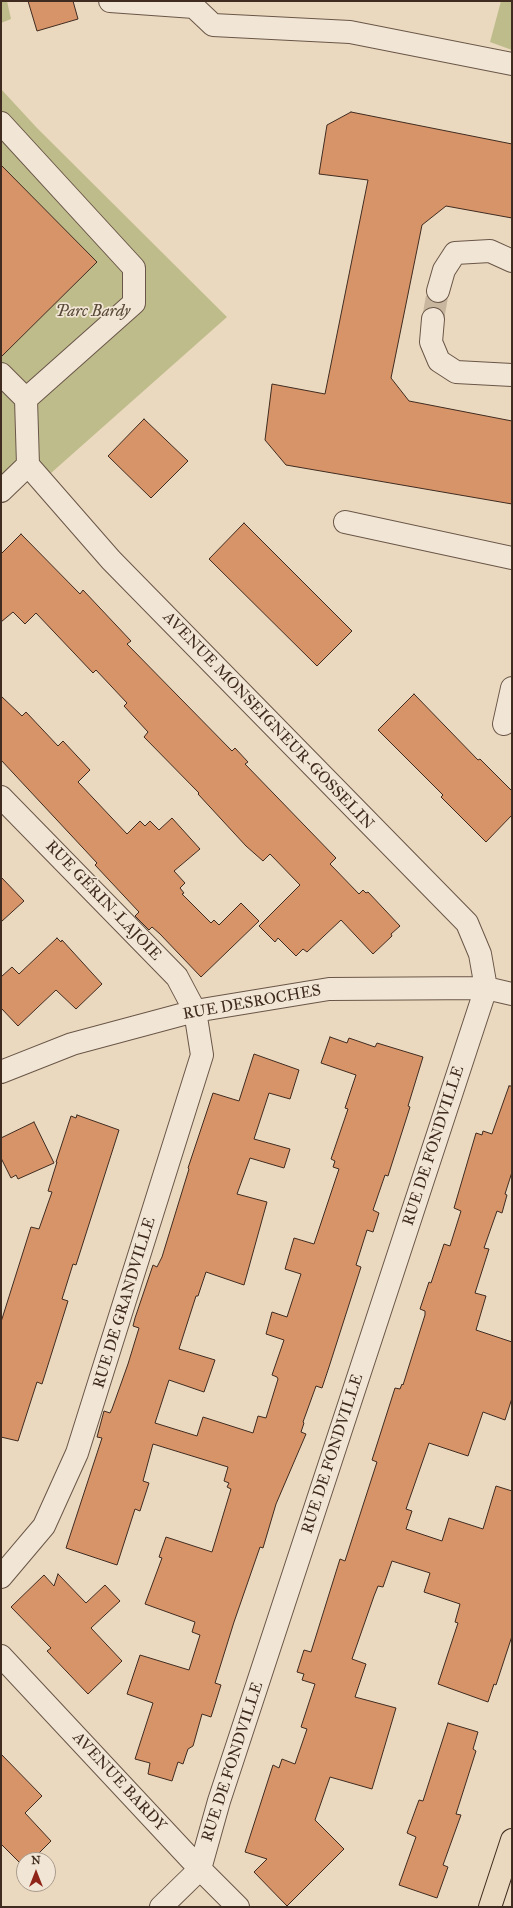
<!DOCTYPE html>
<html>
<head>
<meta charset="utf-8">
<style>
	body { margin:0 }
	#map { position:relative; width:513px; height:1908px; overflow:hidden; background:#ead9be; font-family:"IM FELL Great Primer",serif }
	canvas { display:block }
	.frame { position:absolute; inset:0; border:2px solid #402b20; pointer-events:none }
	.north { position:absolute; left:16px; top:1852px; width:40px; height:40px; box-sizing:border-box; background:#f1e6d5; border:1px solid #aa9b8d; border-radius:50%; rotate:0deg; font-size:11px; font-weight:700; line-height:16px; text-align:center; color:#402b20 }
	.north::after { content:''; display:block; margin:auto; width:14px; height:18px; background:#8f2418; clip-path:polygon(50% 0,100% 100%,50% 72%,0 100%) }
</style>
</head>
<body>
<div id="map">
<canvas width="513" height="1908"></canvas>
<div class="frame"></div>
<div class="north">N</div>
</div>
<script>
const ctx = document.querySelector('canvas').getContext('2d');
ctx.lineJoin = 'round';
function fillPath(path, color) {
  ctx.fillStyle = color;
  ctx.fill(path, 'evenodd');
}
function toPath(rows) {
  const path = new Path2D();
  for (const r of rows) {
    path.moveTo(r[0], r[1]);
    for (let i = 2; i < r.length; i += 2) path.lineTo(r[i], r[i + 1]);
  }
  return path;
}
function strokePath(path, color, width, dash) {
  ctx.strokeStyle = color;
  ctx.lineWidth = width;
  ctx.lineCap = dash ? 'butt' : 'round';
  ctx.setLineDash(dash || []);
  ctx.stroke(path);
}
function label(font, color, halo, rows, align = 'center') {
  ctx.font = font + ' "IM FELL Great Primer",serif';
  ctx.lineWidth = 3.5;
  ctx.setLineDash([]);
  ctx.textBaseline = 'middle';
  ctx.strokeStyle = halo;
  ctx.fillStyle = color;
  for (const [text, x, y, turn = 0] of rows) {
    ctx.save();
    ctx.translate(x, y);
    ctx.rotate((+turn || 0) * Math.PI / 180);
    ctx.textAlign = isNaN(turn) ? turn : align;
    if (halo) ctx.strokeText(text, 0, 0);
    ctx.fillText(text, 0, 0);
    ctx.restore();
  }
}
fillPath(toPath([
	[1,1,7,1,11,19,1,23],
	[501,1,512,1,512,50,490,42],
	[1,89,37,128,227,317,42,481,28,465,1,491]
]), '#bfbc8c');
const building = toPath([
	[28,1,73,1,78,19,37,31,28,1],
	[351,112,512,144,512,218,446,206,422,225,391,378,409,401,512,421,512,504,286,465,265,440,272,384,325,394,368,180,319,174,327,125,351,112],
	[1,165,97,262,1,357,1,165],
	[144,419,188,461,151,498,108,456,144,419],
	[244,523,352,631,317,666,209,559,244,523],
	[21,534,80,594,83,590,131,641,127,644,232,751,235,748,248,762,245,764,336,858,330,864,359,894,363,890,366,893,368,892,400,926,391,934,392,936,373,954,341,920,307,952,303,949,296,956,278,938,275,942,259,926,300,885,270,854,263,861,246,846,198,794,199,793,144,737,148,732,124,706,127,703,96,670,93,673,36,613,25,624,13,612,1,622,1,554,21,534],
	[414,694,478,760,480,759,512,791,512,815,486,842,441,797,443,795,378,730,414,694],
	[1,696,22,716,26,712,58,746,63,741,90,770,78,782,127,834,140,821,145,826,150,821,159,830,172,818,200,849,174,871,185,883,180,888,184,893,182,894,211,923,214,920,219,925,241,903,259,921,201,977,160,934,152,927,149,930,135,916,139,912,95,865,97,863,1,760,1,696],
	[1,877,24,901,1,922,1,877],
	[57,938,61,942,62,940,102,984,76,1009,56,990,18,1026,1,1008,1,977,12,967,19,974,57,938],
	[330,1037,347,1043,349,1038,375,1047,377,1043,423,1057,408,1106,410,1107,388,1176,385,1175,373,1210,379,1213,373,1232,367,1230,356,1265,361,1267,329,1367,322,1388,316,1386,303,1422,304,1423,301,1432,306,1434,276,1504,263,1548,260,1547,234,1622,215,1683,221,1685,211,1717,202,1714,193,1746,188,1749,183,1764,178,1762,172,1781,148,1774,150,1763,135,1759,153,1703,127,1694,140,1655,189,1670,200,1635,192,1632,195,1622,145,1604,162,1558,159,1557,166,1537,212,1552,231,1489,227,1487,229,1483,224,1481,228,1467,153,1444,143,1481,149,1483,140,1511,135,1509,117,1565,66,1548,102,1438,97,1437,104,1411,110,1413,112,1409,128,1364,139,1328,133,1326,135,1318,153,1265,157,1267,162,1257,189,1169,188,1168,213,1093,239,1101,254,1054,299,1070,290,1099,269,1093,254,1139,290,1149,284,1168,250,1158,237,1194,267,1202,244,1285,206,1272,198,1296,196,1296,179,1349,215,1360,204,1392,169,1380,155,1423,197,1436,203,1417,253,1433,258,1416,266,1418,278,1379,277,1377,272,1375,284,1340,266,1334,272,1312,287,1317,301,1274,285,1269,294,1238,314,1244,339,1169,333,1167,335,1161,331,1159,348,1109,345,1108,356,1075,321,1063,330,1037],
	[509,1086,512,1086,512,1172,505,1194,507,1195,502,1213,497,1211,484,1248,489,1249,475,1293,486,1296,476,1330,512,1342,512,1398,505,1420,483,1412,468,1456,429,1443,406,1509,412,1511,406,1529,442,1541,449,1518,483,1529,496,1486,512,1491,512,1636,496,1685,494,1684,488,1702,438,1684,458,1623,455,1622,460,1604,424,1592,430,1573,392,1561,383,1587,378,1586,374,1596,352,1659,366,1664,355,1697,396,1708,372,1789,330,1777,315,1820,344,1849,287,1906,254,1872,267,1859,245,1852,273,1765,279,1768,282,1759,295,1764,307,1729,301,1727,315,1684,302,1680,304,1674,297,1672,304,1650,311,1652,340,1559,345,1561,377,1462,372,1460,395,1388,400,1389,402,1384,403,1385,425,1315,425,1311,420,1309,429,1282,431,1283,444,1244,450,1246,461,1211,454,1208,476,1133,482,1135,483,1131,492,1134,509,1086],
	[77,1115,119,1130,76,1265,73,1264,62,1299,68,1301,42,1384,37,1382,18,1441,1,1437,1,1322,31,1227,39,1229,52,1192,48,1191,57,1162,56,1162,71,1116,76,1118,77,1115],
	[34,1122,54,1163,18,1179,16,1175,11,1178,1,1158,1,1138,34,1122],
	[58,1574,86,1603,105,1585,120,1601,91,1628,122,1661,88,1694,47,1651,51,1648,11,1607,44,1575,54,1586,58,1574],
	[448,1723,478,1732,473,1749,476,1751,456,1814,461,1815,443,1865,448,1867,437,1898,399,1885,416,1837,407,1833,419,1800,423,1801,448,1723],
	[1,1754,42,1796,25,1813,51,1841,32,1860,24,1860,24,1867,1,1844,1,1754]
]);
fillPath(building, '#d79468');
strokePath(building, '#402b20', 1);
strokePath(toPath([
	[433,319,438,291]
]), '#c8b69e', 22, [22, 11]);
const minor = toPath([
	[110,1,194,7,213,25,350,32,512,64],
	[1,123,134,268,134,303,26,399,1,374],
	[438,291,444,270,455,253,490,251,512,261],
	[433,319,431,342,439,361,456,372,512,375],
	[26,399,28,465],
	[28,465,111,560,467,923,480,954,486,988,219,1801,200,1869,161,1907],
	[1,491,28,465],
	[345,522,512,558],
	[504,724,512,688],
	[1,797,177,977,195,1011,202,1055,77,1453,44,1526,1,1577],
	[1,1072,72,1044,195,1011,329,989,486,988,512,994],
	[1,1656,200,1869,238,1907]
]);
const major = toPath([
	[490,1907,512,1840]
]);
strokePath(minor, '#6a5648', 24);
strokePath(major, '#402b20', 24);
strokePath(minor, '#f1e6d5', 22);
strokePath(major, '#ead9be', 22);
label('italic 16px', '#594836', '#f1e6d5', [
	["Parc Bardy",93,312]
]);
label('16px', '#402b20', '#f1e6d5', [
	["AVENUE MONSEIGNEUR-GOSSELIN",268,721,46],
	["RUE GÉRIN-LAJOIE",103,901,46],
	["RUE DESROCHES",252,1003,-10],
	["RUE DE FONDVILLE",434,1146,-72],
	["RUE DE GRANDVILLE",125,1303,-73],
	["RUE DE FONDVILLE",333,1454,-72],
	["RUE DE FONDVILLE",233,1762,-72],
	["AVENUE BARDY",119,1782,47]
]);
</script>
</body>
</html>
